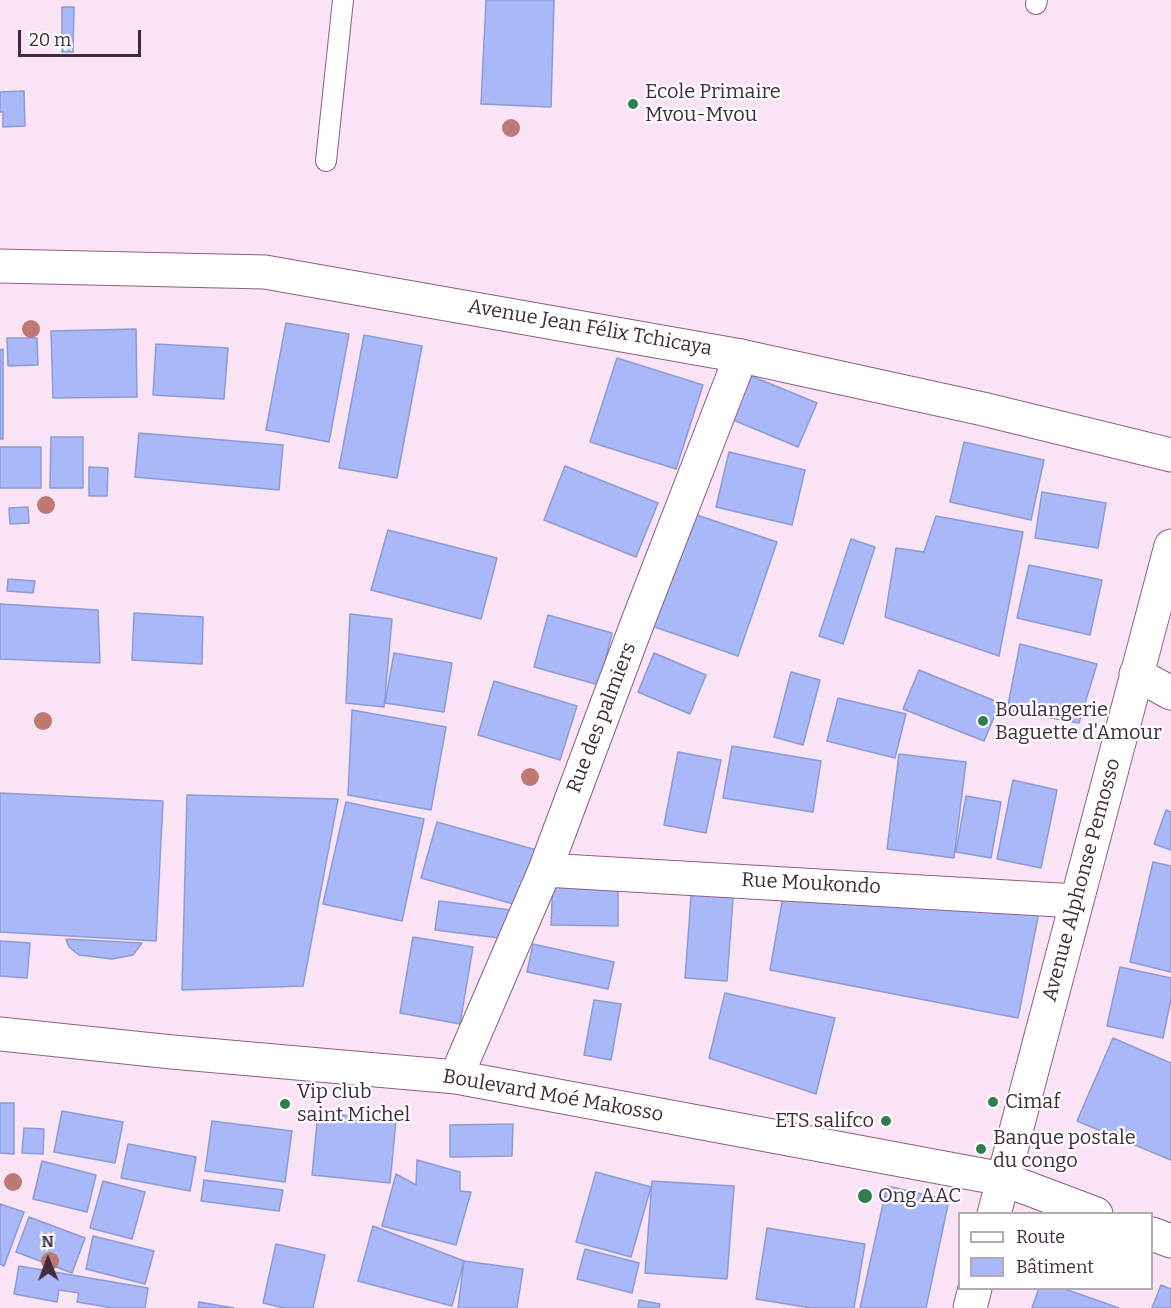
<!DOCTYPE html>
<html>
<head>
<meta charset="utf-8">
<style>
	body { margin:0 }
	#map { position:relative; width:1171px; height:1308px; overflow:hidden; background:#fae3f5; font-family:Bitter,serif }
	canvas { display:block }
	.legend { position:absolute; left:958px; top:1212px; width:195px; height:78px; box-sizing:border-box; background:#fff; border:2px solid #b3aab1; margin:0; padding:8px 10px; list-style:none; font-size:18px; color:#412b3d }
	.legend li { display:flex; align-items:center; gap:12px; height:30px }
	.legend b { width:30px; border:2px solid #b3aab1 }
	.north { position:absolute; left:18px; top:1230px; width:60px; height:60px; -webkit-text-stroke:4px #fff; paint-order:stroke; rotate:359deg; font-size:16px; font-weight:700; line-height:24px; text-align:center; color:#412b3d }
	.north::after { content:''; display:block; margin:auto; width:21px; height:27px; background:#412b3d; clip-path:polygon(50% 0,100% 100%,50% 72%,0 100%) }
	.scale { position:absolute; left:18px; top:30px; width:123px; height:27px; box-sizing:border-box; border:3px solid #412b3d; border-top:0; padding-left:8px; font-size:18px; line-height:21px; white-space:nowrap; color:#412b3d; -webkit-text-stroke:4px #fff; paint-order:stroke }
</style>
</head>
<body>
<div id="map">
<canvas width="1171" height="1308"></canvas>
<ul class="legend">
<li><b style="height:8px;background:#fff"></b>Route</li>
<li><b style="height:16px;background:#a8b8f8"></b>Bâtiment</li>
</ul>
<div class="north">N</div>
<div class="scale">20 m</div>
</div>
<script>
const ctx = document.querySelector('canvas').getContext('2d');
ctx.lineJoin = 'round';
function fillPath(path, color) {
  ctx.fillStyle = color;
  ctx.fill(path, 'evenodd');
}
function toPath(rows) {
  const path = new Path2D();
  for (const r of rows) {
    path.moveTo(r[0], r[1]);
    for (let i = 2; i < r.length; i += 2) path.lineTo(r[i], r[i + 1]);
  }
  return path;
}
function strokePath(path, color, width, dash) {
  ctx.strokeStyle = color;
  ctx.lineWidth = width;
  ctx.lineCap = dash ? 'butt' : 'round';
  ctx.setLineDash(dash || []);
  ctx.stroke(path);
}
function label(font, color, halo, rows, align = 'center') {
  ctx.font = font + ' Bitter,serif';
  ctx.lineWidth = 4.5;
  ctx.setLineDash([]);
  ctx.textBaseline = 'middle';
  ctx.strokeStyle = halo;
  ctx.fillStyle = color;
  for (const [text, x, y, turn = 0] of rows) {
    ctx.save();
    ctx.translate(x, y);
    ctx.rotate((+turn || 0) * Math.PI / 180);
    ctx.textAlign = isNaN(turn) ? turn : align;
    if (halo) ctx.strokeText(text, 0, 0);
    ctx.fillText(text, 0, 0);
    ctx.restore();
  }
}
const building = toPath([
	[486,0,554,0,551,107,481,104,486,0],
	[62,7,74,7,73,52,62,52,62,7],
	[24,91,25,126,3,127,3,112,0,112,0,92,24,91],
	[286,323,349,334,329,442,266,430,286,323],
	[136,329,137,397,53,398,51,331,136,329],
	[364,335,422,346,397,478,339,468,364,335],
	[7,338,37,338,38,365,8,366,7,338],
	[156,344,228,348,224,399,153,395,156,344],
	[3,349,3,439,0,439,0,350,3,349],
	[617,358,703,385,676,469,590,442,617,358],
	[744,373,817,403,798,447,726,417,744,373],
	[139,433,283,445,279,490,135,477,139,433],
	[51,437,83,437,83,488,50,488,51,437],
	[964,442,1044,460,1031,520,950,502,964,442],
	[0,447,41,447,41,488,0,488,0,447],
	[729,452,805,470,792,525,716,507,729,452],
	[565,466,658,503,636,557,544,520,565,466],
	[89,467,108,468,107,496,89,496,89,467],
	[1042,492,1106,503,1098,548,1035,538,1042,492],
	[28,507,29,523,10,524,9,508,28,507],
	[688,512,777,542,738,656,649,625,688,512],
	[936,516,1023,532,999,656,885,617,896,548,924,552,936,516],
	[388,530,497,558,481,619,371,590,388,530],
	[851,539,875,547,843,644,819,636,851,539],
	[1029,565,1102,580,1090,635,1017,618,1029,565],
	[8,579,35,581,33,593,7,591,8,579],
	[0,604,98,610,100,663,0,659,0,604],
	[134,613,203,617,202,664,132,660,134,613],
	[350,614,392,619,384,707,346,703,350,614],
	[548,615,612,633,599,685,534,667,548,615],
	[1020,644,1097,664,1079,723,1007,710,1020,644],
	[394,653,452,663,444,712,385,703,394,653],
	[654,653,706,675,690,714,638,692,654,653],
	[919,670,1000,703,984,741,903,709,919,670],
	[791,672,820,680,803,745,774,737,791,672],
	[494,681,577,706,560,760,478,735,494,681],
	[838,698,906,714,895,758,827,741,838,698],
	[352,710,446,727,431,810,348,795,352,710],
	[732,746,821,761,813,812,723,798,732,746],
	[678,752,721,760,706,833,664,825,678,752],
	[899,754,966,762,954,858,887,849,899,754],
	[1013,780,1057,790,1041,868,997,859,1013,780],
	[0,793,163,801,156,941,0,932,0,793],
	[187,795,338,799,303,986,182,990,187,795],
	[966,796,1001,802,991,858,956,852,966,796],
	[346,802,424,819,402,921,323,904,346,802],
	[1166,810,1171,812,1171,850,1154,844,1166,810],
	[437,822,540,851,524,907,421,878,437,822],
	[1153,862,1171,866,1171,972,1130,962,1153,862],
	[553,881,618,883,618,926,551,925,553,881],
	[692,883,734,885,727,981,685,978,692,883],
	[784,891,1039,912,1018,1018,770,970,784,891],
	[439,901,511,910,507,939,435,930,439,901],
	[413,937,473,947,460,1024,400,1013,413,937],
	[66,939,142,943,133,955,112,959,79,955,69,947,66,939],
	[0,941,30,943,27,978,0,976,0,941],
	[533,944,614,962,608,989,527,972,533,944],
	[1120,967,1171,978,1171,999,1163,1038,1107,1026,1120,967],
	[725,993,835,1018,816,1094,709,1058,725,993],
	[594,1000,621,1004,611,1060,584,1055,594,1000],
	[1113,1038,1171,1063,1171,1160,1077,1121,1113,1038],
	[0,1103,14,1103,14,1154,0,1153,0,1103],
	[62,1111,123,1122,115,1163,54,1152,62,1111],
	[318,1113,396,1120,390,1183,312,1175,318,1113],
	[212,1121,292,1131,285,1182,205,1171,212,1121],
	[513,1124,512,1156,450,1157,450,1125,513,1124],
	[24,1128,44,1129,43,1154,22,1153,24,1128],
	[128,1144,196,1157,190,1191,121,1178,128,1144],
	[417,1160,460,1172,460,1191,471,1192,456,1245,382,1226,396,1174,416,1185,417,1160],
	[42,1161,96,1175,87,1212,33,1199,42,1161],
	[596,1172,651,1187,631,1257,576,1242,596,1172],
	[204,1180,283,1190,279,1211,201,1201,204,1180],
	[103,1181,145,1192,132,1239,90,1228,103,1181],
	[652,1181,734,1186,727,1279,645,1273,652,1181],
	[887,1186,949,1200,926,1308,860,1308,887,1186],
	[0,1204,24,1212,4,1266,0,1264,0,1204],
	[29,1217,85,1238,72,1273,16,1252,29,1217],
	[373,1226,464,1261,452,1306,358,1281,373,1226],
	[767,1228,865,1244,854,1308,811,1308,756,1299,767,1228],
	[93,1236,154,1251,145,1284,86,1269,93,1236],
	[276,1244,325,1255,313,1308,284,1308,263,1303,276,1244],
	[585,1249,639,1263,632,1293,577,1279,585,1249],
	[464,1261,523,1269,517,1308,458,1308,464,1261],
	[19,1266,148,1288,145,1308,113,1308,77,1302,79,1293,59,1290,57,1302,14,1294,19,1266],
	[1161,1285,1171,1289,1171,1308,1152,1308,1161,1285],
	[1039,1288,1062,1288,1119,1308,1032,1308,1039,1288],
	[639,1300,660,1304,659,1308,638,1308,639,1300],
	[199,1302,234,1308,198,1308,199,1302]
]);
fillPath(building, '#a8b8f8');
strokePath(building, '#8d9bd4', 1.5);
const lane = toPath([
	[1036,4,1037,0],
	[326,161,343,0]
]);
const street = toPath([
	[1136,674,1171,693],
	[545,870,1076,901],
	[0,1034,172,1052,456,1077,1003,1179,1096,1214],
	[456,1077,545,870,637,624,741,356],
	[994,1214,1171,546],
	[1152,1234,1171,1241],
	[970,1308,975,1288]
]);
const secondary = toPath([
	[0,266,265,272,741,356,983,409,1171,455]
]);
strokePath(lane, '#8f5e86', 22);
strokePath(street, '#8f5e86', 35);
strokePath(secondary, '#8f5e86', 35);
strokePath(lane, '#fff', 20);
strokePath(street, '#fff', 33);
strokePath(secondary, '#fff', 33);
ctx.fillStyle = '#be7974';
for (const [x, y] of [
	[511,128],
	[31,329],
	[46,505],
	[43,721],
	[530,777],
	[13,1182],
	[50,1261]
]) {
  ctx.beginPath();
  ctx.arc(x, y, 9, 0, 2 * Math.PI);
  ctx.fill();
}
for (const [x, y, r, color] of [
	[633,104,6,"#307e4e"],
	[983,721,6,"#307e4e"],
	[993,1102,6,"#307e4e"],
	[285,1104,6,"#307e4e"],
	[886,1121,6,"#307e4e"],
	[981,1149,6,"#307e4e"],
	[865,1196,8,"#307e4e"]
]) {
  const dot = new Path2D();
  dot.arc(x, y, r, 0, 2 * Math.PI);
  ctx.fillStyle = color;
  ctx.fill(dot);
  strokePath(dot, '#fff', 2);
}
label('20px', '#412b3d', '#fff', [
	["Ecole Primaire",645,92],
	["Mvou-Mvou",645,115],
	["Boulangerie",995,710],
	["Baguette d'Amour",995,733],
	["Vip club",297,1092],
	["saint Michel",297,1115],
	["Cimaf",1005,1102],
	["ETS salifco",874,1121,"right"],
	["Banque postale",993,1138],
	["du congo",993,1161],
	["Ong AAC",878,1196]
], 'left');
label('20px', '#412b3d', '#fff', [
	["Avenue Jean Félix Tchicaya",590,328,10],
	["Rue des palmiers",602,718,-69],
	["Avenue Alphonse Pemosso",1082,880,-75],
	["Rue Moukondo",811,884,3],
	["Boulevard Moé Makosso",553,1096,10]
]);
</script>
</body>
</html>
